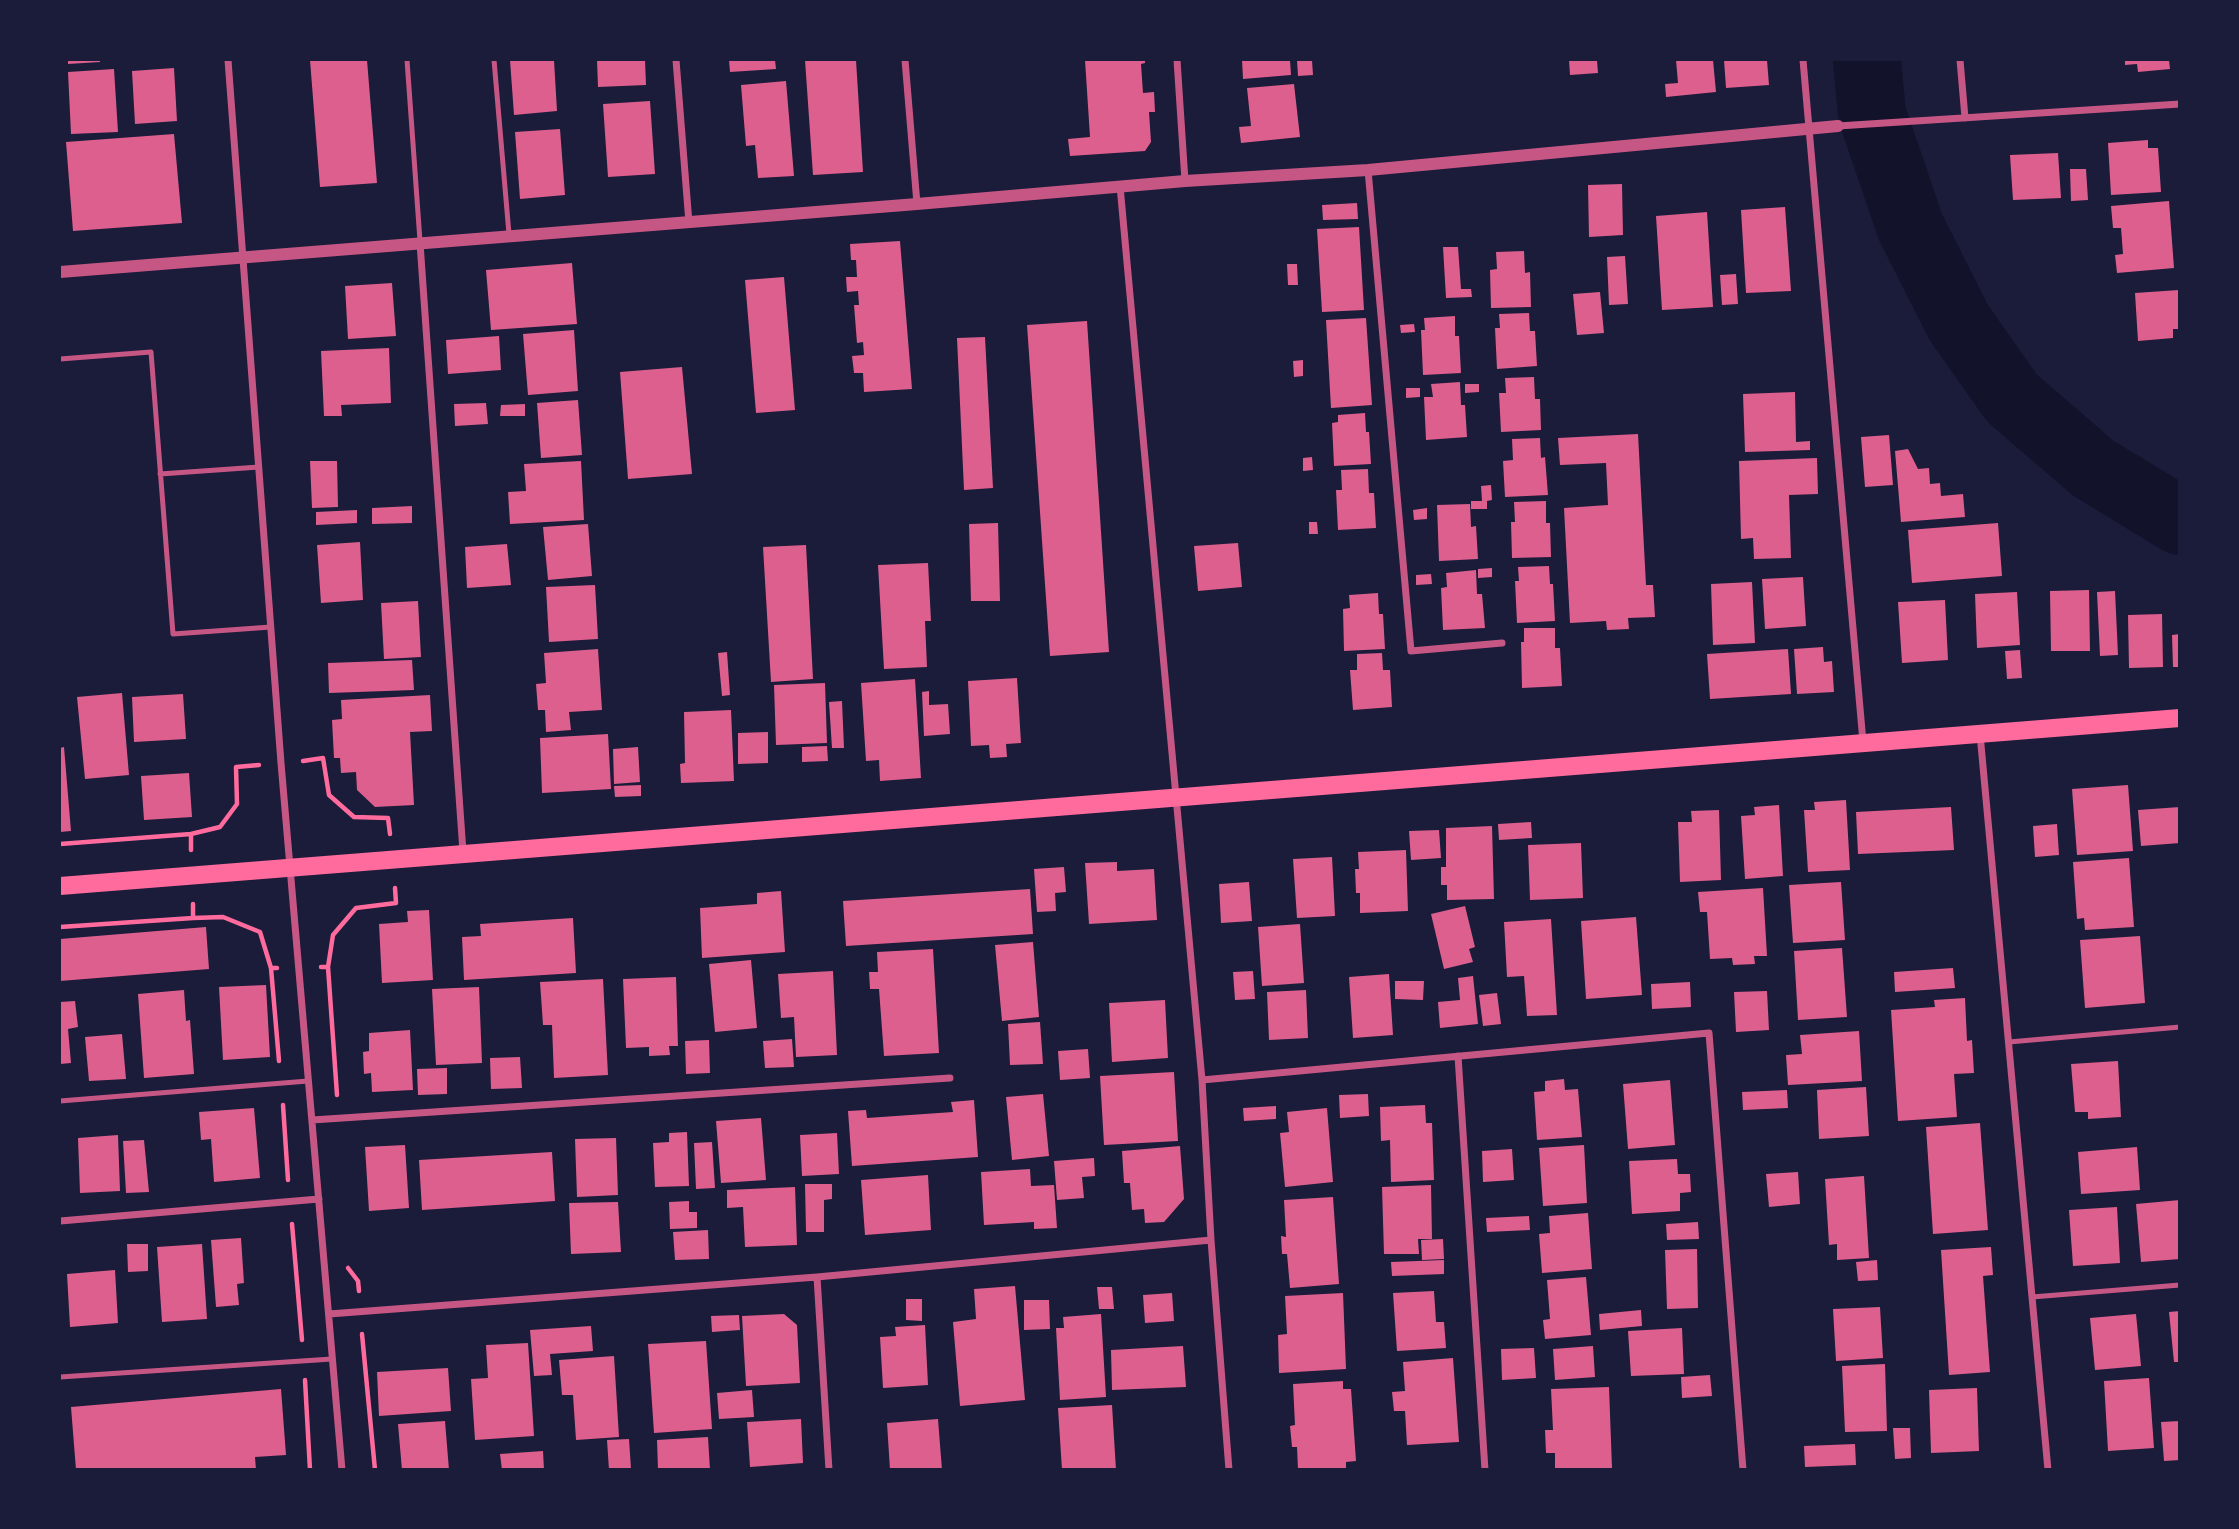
<!DOCTYPE html>
<html>
<head>
<meta charset="utf-8">
<style>
	body { margin:0 }
	#map { position:relative; width:2239px; height:1529px; overflow:hidden; background:#1b1b3a; font-family:"Open Sans",sans-serif }
	canvas { display:block }
	.frame { position:absolute; inset:0; border:61px solid #1b1b3a; pointer-events:none }
</style>
</head>
<body>
<div id="map">
<canvas width="2239" height="1529"></canvas>
<div class="frame"></div>
</div>
<script>
const ctx = document.querySelector('canvas').getContext('2d');
ctx.lineJoin = 'round';
function toPath(rows) {
  const path = new Path2D();
  for (const r of rows) {
    path.moveTo(r[0], r[1]);
    for (let i = 2; i < r.length; i += 2) path.lineTo(r[i], r[i + 1]);
  }
  return path;
}
function strokePath(path, color, width, dash) {
  ctx.strokeStyle = color;
  ctx.lineWidth = width;
  ctx.lineCap = dash ? 'butt' : 'round';
  ctx.setLineDash(dash || []);
  ctx.stroke(path);
}
function fillPath(path, color) {
  ctx.fillStyle = color;
  ctx.fill(path, 'evenodd');
}
strokePath(toPath([
	[1867,60,1872,114,1910,226,1959,323,2012,398,2093,468,2180,521]
]), '#12122b', 68);
fillPath(toPath([
	[68,60,100,60,100,62,68,64],
	[310,60,367,60,377,183,320,187],
	[510,60,554,60,557,111,514,115],
	[597,60,645,60,646,85,598,87],
	[729,60,775,60,776,69,730,72],
	[805,60,856,60,863,172,813,175],
	[1085,60,1145,60,1145,63,1141,64,1143,93,1154,92,1155,112,1149,112,1151,142,1145,151,1070,156,1068,139,1090,137],
	[1242,60,1290,60,1291,75,1243,79],
	[1297,60,1312,60,1313,75,1298,76],
	[1569,60,1597,60,1598,73,1570,75],
	[1676,60,1713,60,1716,92,1666,97,1665,84,1678,83],
	[1724,60,1767,60,1769,85,1726,88],
	[2125,60,2169,60,2170,69,2138,72,2137,64,2125,65],
	[174,68,177,121,135,124,132,71],
	[114,69,118,132,71,134,68,72],
	[786,81,794,176,758,178,755,145,746,146,741,85],
	[1294,84,1300,137,1241,143,1239,127,1251,126,1247,88],
	[650,101,655,174,608,177,603,104],
	[560,129,565,195,520,199,515,132],
	[174,134,182,223,73,231,66,142],
	[2148,140,2148,148,2158,148,2161,192,2111,195,2108,143],
	[2058,153,2061,198,2013,200,2010,155],
	[2070,169,2086,169,2088,200,2071,201],
	[1622,184,1623,235,1589,237,1588,185],
	[2169,201,2174,268,2117,273,2115,255,2123,254,2121,228,2113,228,2111,206],
	[1357,203,1358,219,1323,220,1322,205],
	[1785,207,1791,291,1746,293,1741,210],
	[1707,212,1713,307,1662,310,1656,216],
	[1359,227,1364,310,1322,312,1317,229],
	[900,241,912,389,864,392,863,373,854,373,852,356,864,355,863,342,857,343,854,305,859,305,858,291,847,292,846,277,857,277,856,260,851,260,850,244],
	[1443,247,1458,247,1461,289,1471,289,1472,297,1446,298],
	[1524,251,1525,273,1530,272,1531,307,1491,308,1490,270,1497,269,1496,252],
	[1625,256,1628,304,1609,305,1607,257],
	[572,263,577,324,491,330,486,270],
	[1287,264,1297,264,1298,285,1288,285],
	[1736,274,1738,304,1722,305,1720,275],
	[784,277,795,410,756,413,745,280],
	[392,283,396,336,348,339,345,286],
	[2179,290,2180,329,2173,329,2173,338,2138,341,2135,293],
	[1600,292,1604,333,1577,335,1573,294],
	[1529,313,1530,331,1535,331,1537,366,1497,369,1495,328,1500,328,1499,314],
	[1455,316,1455,336,1459,336,1461,373,1423,375,1421,330,1425,330,1424,318],
	[1366,318,1372,405,1331,408,1326,320],
	[1087,321,1109,652,1050,656,1027,325],
	[1414,324,1415,332,1401,333,1400,325],
	[574,330,578,391,528,395,523,334],
	[499,336,501,370,448,374,446,340],
	[985,337,993,488,964,490,957,338],
	[389,348,391,403,341,405,342,416,324,416,321,351],
	[1303,360,1303,376,1294,377,1293,361],
	[682,367,692,474,628,479,620,372],
	[1534,377,1535,399,1540,399,1541,430,1501,432,1499,393,1506,393,1505,378],
	[1460,382,1461,405,1465,405,1467,437,1426,440,1424,397,1433,397,1431,384],
	[1465,384,1479,384,1479,392,1465,393],
	[1406,388,1420,388,1420,397,1406,398],
	[1795,392,1796,442,1810,441,1810,450,1745,452,1743,394],
	[578,400,582,455,541,458,537,403],
	[486,403,488,424,455,426,454,404],
	[525,404,525,416,500,416,501,405],
	[1365,413,1366,432,1369,432,1371,464,1334,466,1332,423,1338,422,1338,415],
	[1638,434,1646,585,1653,585,1655,617,1628,618,1629,629,1607,630,1606,621,1570,623,1564,508,1608,505,1606,463,1560,465,1558,438],
	[1889,435,1893,485,1865,487,1861,437],
	[1540,438,1541,458,1545,457,1548,495,1505,497,1503,461,1513,460,1512,439],
	[1908,449,1918,469,1929,468,1930,484,1940,483,1941,496,1963,494,1965,517,1901,522,1895,451],
	[1312,457,1313,470,1303,471,1303,458],
	[1817,458,1818,494,1789,495,1791,558,1754,559,1753,538,1741,539,1739,461],
	[310,461,337,461,338,507,312,508],
	[581,461,584,520,510,524,508,492,526,491,524,464],
	[1368,469,1369,493,1374,493,1376,528,1338,530,1336,490,1342,490,1341,470],
	[1491,485,1492,500,1487,501,1487,509,1471,509,1471,501,1482,501,1481,486],
	[1546,501,1546,523,1550,523,1551,557,1512,558,1511,522,1515,522,1514,502],
	[1470,504,1471,527,1476,526,1478,559,1439,561,1437,505],
	[412,506,412,523,372,524,372,508],
	[1427,508,1427,519,1414,520,1413,510],
	[357,510,357,523,316,525,316,512],
	[1309,522,1317,522,1318,534,1309,534],
	[998,523,1000,601,971,601,969,524],
	[1998,523,2002,576,1912,583,1908,530],
	[588,524,592,576,548,580,543,527],
	[360,542,363,600,321,603,317,545],
	[1238,543,1242,587,1198,591,1194,546],
	[507,544,511,585,467,588,465,547],
	[806,545,813,679,771,682,763,547],
	[928,563,931,621,925,621,927,667,884,669,878,565],
	[1549,566,1550,584,1553,584,1555,621,1517,623,1515,581,1519,581,1518,567],
	[1492,568,1492,577,1478,578,1478,569],
	[1476,570,1477,594,1482,594,1485,628,1443,630,1441,588,1447,587,1446,573],
	[1431,574,1432,584,1416,585,1416,575],
	[1803,577,1806,626,1765,629,1762,579],
	[1752,582,1755,643,1713,645,1711,584],
	[595,585,598,639,549,642,546,587],
	[2089,590,2090,651,2051,651,2050,591],
	[2115,591,2118,655,2100,656,2097,592],
	[2017,592,2020,645,1977,648,1975,594],
	[1378,593,1379,614,1383,614,1385,649,1344,651,1343,609,1350,608,1349,595],
	[1945,600,1948,660,1902,663,1898,602],
	[418,601,421,657,384,659,381,603],
	[2162,614,2163,667,2129,668,2128,615],
	[1524,628,1555,628,1555,648,1560,648,1562,686,1522,688,1521,642,1524,642],
	[2180,634,2180,667,2173,667,2172,635],
	[1823,647,1824,662,1832,661,1834,692,1797,694,1794,649],
	[598,649,602,710,569,712,571,730,546,732,545,710,538,710,536,684,546,683,544,653],
	[1788,649,1791,694,1710,699,1707,654],
	[2020,650,2022,678,2007,679,2005,651],
	[727,652,730,695,722,696,718,653],
	[1382,653,1383,670,1390,670,1392,707,1353,710,1350,670,1357,670,1357,654],
	[412,660,414,690,329,693,328,663],
	[1017,678,1021,743,1006,744,1007,757,990,758,989,745,971,746,968,681],
	[915,679,921,778,880,781,879,760,866,761,861,683],
	[825,683,827,743,776,745,774,685],
	[929,691,929,705,948,704,950,734,924,736,922,692],
	[122,693,129,775,85,779,77,697],
	[183,694,186,739,134,742,132,697],
	[430,695,432,731,410,732,414,805,375,807,357,790,356,772,341,773,340,758,334,758,332,720,342,719,341,700],
	[842,701,844,748,832,748,829,702],
	[731,710,734,781,681,783,680,764,685,763,684,712],
	[768,732,768,763,738,764,738,733],
	[608,734,611,789,542,793,540,738],
	[827,746,828,761,802,762,802,747],
	[64,747,71,831,60,832,60,748],
	[638,747,640,782,614,784,613,749],
	[189,773,192,817,144,820,141,776],
	[641,785,641,796,615,797,614,786],
	[2128,785,2133,851,2077,855,2072,789],
	[1846,800,1850,870,1808,872,1804,810,1815,810,1814,802],
	[1779,805,1783,876,1745,879,1741,816,1755,815,1754,807],
	[1951,807,1954,850,1858,854,1856,812],
	[2180,807,2180,843,2141,846,2138,810],
	[1719,810,1721,880,1680,882,1678,822,1692,822,1691,811],
	[1531,822,1532,838,1499,840,1498,824],
	[2057,824,2059,855,2035,857,2033,826],
	[1492,826,1494,899,1447,900,1447,885,1441,885,1441,867,1446,867,1446,828],
	[1439,830,1441,858,1411,860,1409,831],
	[1581,843,1583,898,1530,900,1528,845],
	[1406,850,1408,911,1360,913,1360,893,1356,893,1355,869,1359,869,1358,852],
	[1332,857,1335,916,1297,918,1293,859],
	[2129,858,2134,927,2085,930,2084,918,2077,919,2073,862],
	[1117,862,1117,871,1154,869,1157,920,1089,924,1085,863],
	[1064,867,1066,892,1055,893,1056,911,1037,912,1034,869],
	[1249,882,1252,921,1221,923,1219,884],
	[1841,882,1845,940,1793,943,1789,885],
	[1763,888,1767,956,1754,956,1755,964,1733,965,1732,958,1710,959,1707,912,1700,912,1698,892],
	[1030,889,1033,934,846,946,843,901],
	[781,891,785,952,702,958,700,908,757,904,757,893],
	[1465,906,1475,947,1469,949,1473,962,1444,969,1431,914],
	[429,910,433,980,382,983,379,924,408,922,407,911],
	[1636,917,1642,995,1586,999,1581,921],
	[573,918,576,973,464,980,462,937,481,936,480,924],
	[1551,919,1557,1015,1527,1016,1524,976,1507,977,1504,922],
	[1300,924,1304,983,1262,986,1258,927],
	[206,927,209,969,60,981,60,939],
	[2140,936,2145,1003,2085,1008,2080,940],
	[1033,942,1039,1017,1002,1021,995,945],
	[1842,948,1847,1017,1798,1020,1794,951],
	[933,949,939,1053,884,1056,879,989,870,989,869,972,878,972,877,952],
	[751,960,757,1028,715,1032,709,964],
	[1953,968,1955,988,1895,992,1894,972],
	[833,971,837,1055,796,1057,794,1017,781,1018,778,974],
	[1253,971,1255,999,1235,1000,1233,972],
	[1389,974,1393,1035,1353,1038,1349,977],
	[1473,976,1478,1024,1440,1028,1438,1002,1460,1000,1458,978],
	[676,977,678,1046,669,1046,670,1055,649,1056,649,1047,626,1048,623,979],
	[603,979,608,1075,554,1078,552,1025,543,1025,540,982],
	[1395,981,1424,981,1423,1000,1395,999],
	[1690,982,1691,1007,1652,1009,1651,984],
	[266,985,270,1057,223,1060,219,987],
	[479,987,482,1063,436,1065,432,989],
	[184,990,186,1021,190,1020,194,1074,144,1078,138,994],
	[1306,990,1308,1038,1269,1040,1267,992],
	[1767,991,1769,1030,1736,1032,1734,992],
	[1497,993,1501,1024,1483,1026,1479,995],
	[1965,998,1967,1041,1972,1040,1974,1073,1954,1074,1957,1117,1898,1121,1891,1010,1935,1007,1934,1000],
	[1165,1000,1168,1058,1112,1062,1109,1003],
	[75,1001,78,1027,68,1029,71,1063,60,1064,60,1002],
	[1040,1022,1043,1064,1010,1065,1008,1024],
	[410,1030,413,1090,372,1092,371,1073,364,1074,363,1052,369,1051,369,1033],
	[1859,1031,1862,1081,1788,1085,1786,1055,1802,1054,1800,1035],
	[122,1034,126,1079,89,1081,85,1037],
	[792,1039,794,1067,765,1068,763,1041],
	[709,1040,710,1073,686,1074,685,1041],
	[1088,1049,1090,1078,1060,1080,1058,1051],
	[520,1057,522,1088,491,1089,490,1058],
	[2118,1061,2121,1117,2088,1119,2088,1112,2075,1112,2071,1064],
	[447,1068,447,1094,418,1095,417,1069],
	[1174,1072,1178,1141,1104,1145,1100,1076],
	[1564,1079,1565,1090,1578,1089,1582,1137,1537,1140,1534,1092,1545,1091,1545,1081],
	[1670,1080,1675,1145,1628,1149,1623,1084],
	[1866,1087,1869,1136,1819,1139,1817,1090],
	[1787,1090,1788,1108,1743,1110,1742,1092],
	[1043,1094,1049,1156,1012,1160,1006,1097],
	[1368,1094,1369,1116,1340,1118,1339,1095],
	[974,1100,978,1157,852,1166,848,1111,866,1110,867,1118,953,1112,951,1102],
	[1425,1105,1426,1123,1432,1123,1434,1180,1391,1182,1390,1140,1381,1141,1380,1107],
	[1276,1106,1276,1119,1244,1121,1243,1108],
	[254,1108,260,1178,214,1182,211,1139,201,1140,199,1112],
	[1327,1108,1333,1182,1285,1187,1280,1133,1289,1132,1287,1112],
	[761,1118,766,1180,721,1183,716,1121],
	[1980,1123,1988,1230,1933,1234,1926,1127],
	[687,1132,689,1186,655,1187,653,1143,669,1142,669,1133],
	[837,1133,839,1174,802,1176,800,1135],
	[118,1135,120,1191,80,1193,78,1138],
	[616,1138,618,1195,577,1197,575,1139],
	[144,1140,149,1192,126,1193,123,1141],
	[712,1142,715,1188,696,1189,694,1143],
	[405,1145,409,1208,369,1211,365,1147],
	[1584,1145,1587,1203,1543,1206,1539,1148],
	[1180,1146,1184,1199,1164,1222,1145,1223,1144,1209,1132,1210,1130,1183,1124,1183,1122,1151],
	[2137,1147,2140,1190,2081,1194,2078,1152],
	[1512,1149,1514,1180,1483,1182,1482,1151],
	[552,1152,555,1201,422,1210,419,1160],
	[1094,1158,1095,1176,1082,1177,1084,1198,1057,1200,1054,1161],
	[1677,1159,1678,1174,1690,1174,1691,1192,1680,1193,1680,1211,1632,1214,1629,1161],
	[1030,1169,1031,1186,1054,1185,1057,1228,1034,1229,1034,1222,984,1225,981,1172],
	[1798,1172,1800,1204,1769,1207,1766,1174],
	[928,1175,931,1230,865,1235,861,1180],
	[1864,1176,1869,1258,1837,1260,1837,1244,1829,1245,1825,1179],
	[805,1184,832,1184,832,1199,824,1200,824,1232,806,1232],
	[1431,1185,1432,1239,1418,1239,1419,1254,1384,1254,1382,1187],
	[795,1187,797,1245,745,1247,743,1207,727,1208,727,1190],
	[1333,1197,1339,1284,1290,1288,1287,1254,1282,1254,1281,1236,1286,1237,1284,1200],
	[2180,1200,2180,1259,2141,1262,2136,1204],
	[689,1201,689,1212,697,1212,697,1228,670,1229,669,1202],
	[618,1202,621,1252,571,1254,569,1203],
	[2117,1207,2120,1263,2073,1266,2069,1210],
	[1588,1213,1592,1269,1542,1273,1539,1234,1550,1233,1549,1216],
	[1529,1216,1530,1230,1487,1232,1486,1218],
	[1698,1222,1699,1239,1667,1240,1666,1224],
	[708,1230,709,1259,675,1260,673,1232],
	[241,1238,244,1283,237,1284,239,1305,216,1307,211,1240],
	[1443,1239,1444,1259,1422,1260,1421,1240],
	[127,1244,148,1244,148,1271,128,1272],
	[202,1244,207,1319,162,1322,157,1247],
	[1991,1247,1993,1275,1983,1276,1990,1372,1949,1375,1941,1250],
	[1697,1249,1698,1308,1667,1309,1665,1250],
	[1444,1260,1444,1274,1392,1276,1391,1262],
	[1877,1260,1878,1280,1858,1281,1856,1262],
	[115,1270,118,1323,70,1327,67,1274],
	[1586,1277,1591,1335,1545,1339,1543,1320,1550,1319,1547,1280],
	[1015,1286,1025,1400,960,1406,953,1322,976,1319,974,1289],
	[1097,1287,1112,1287,1114,1309,1099,1309],
	[1434,1291,1436,1322,1444,1322,1446,1348,1397,1351,1393,1293],
	[1172,1293,1174,1321,1145,1323,1143,1295],
	[1343,1293,1346,1369,1279,1373,1278,1335,1287,1334,1285,1296],
	[906,1299,922,1299,922,1321,906,1320],
	[1024,1300,1049,1300,1050,1329,1024,1330],
	[1880,1307,1883,1358,1836,1361,1833,1309],
	[1641,1310,1642,1326,1600,1330,1599,1314],
	[2180,1311,2180,1362,2174,1362,2169,1312],
	[784,1314,797,1325,800,1383,746,1386,742,1316],
	[1101,1314,1106,1397,1060,1400,1056,1328,1064,1328,1063,1317],
	[2136,1314,2141,1366,2095,1370,2090,1318],
	[739,1315,740,1330,712,1332,711,1316],
	[925,1325,928,1385,883,1388,880,1337,896,1336,895,1327],
	[591,1326,593,1351,550,1354,552,1375,534,1376,530,1330],
	[1682,1328,1684,1374,1631,1376,1628,1331],
	[706,1341,712,1429,654,1433,648,1344],
	[528,1343,534,1436,475,1440,471,1379,488,1378,486,1345],
	[1183,1346,1186,1387,1112,1390,1111,1350],
	[1593,1346,1595,1377,1555,1380,1553,1349],
	[1534,1348,1536,1378,1502,1380,1501,1349],
	[614,1356,619,1437,576,1440,573,1395,562,1395,559,1360],
	[1453,1358,1459,1442,1407,1445,1405,1411,1394,1411,1392,1392,1405,1391,1403,1362],
	[1885,1364,1887,1431,1845,1432,1842,1366],
	[448,1368,451,1411,379,1416,377,1372],
	[1710,1375,1712,1396,1682,1398,1681,1377],
	[2149,1378,2154,1448,2108,1451,2104,1381],
	[1343,1381,1343,1389,1351,1389,1356,1461,1346,1462,1346,1470,1298,1470,1297,1447,1292,1447,1290,1426,1295,1425,1293,1384],
	[1609,1387,1612,1468,1555,1470,1555,1453,1546,1453,1545,1430,1553,1430,1551,1389],
	[1977,1388,1979,1451,1931,1453,1929,1390],
	[281,1389,286,1455,255,1457,256,1470,76,1470,71,1407],
	[752,1390,754,1417,719,1419,717,1393],
	[1112,1405,1116,1470,1062,1470,1058,1408],
	[801,1419,803,1463,750,1467,747,1422],
	[938,1419,942,1470,890,1470,887,1423],
	[445,1421,449,1470,402,1470,398,1424],
	[2180,1421,2180,1460,2164,1461,2161,1422],
	[1893,1428,1910,1428,1911,1458,1895,1459],
	[708,1437,710,1470,658,1470,657,1440],
	[629,1439,631,1469,609,1470,607,1440],
	[1855,1444,1856,1465,1805,1467,1804,1446],
	[543,1451,544,1470,502,1470,500,1454]
]), '#dd5f8e');
strokePath(toPath([
	[303,761,323,758,329,795,354,817,388,818,390,834],
	[60,844,191,834],
	[191,850,191,834,220,827,237,804,236,767,259,765],
	[193,904,193,918,223,917,260,932,271,968],
	[60,927,193,918],
	[321,967,328,967,333,935,356,908,396,903,395,888],
	[328,967,337,1095],
	[277,968,271,968,279,1061],
	[283,1105,288,1180],
	[292,1224,302,1340],
	[348,1268,358,1281,359,1291],
	[362,1334,375,1470],
	[305,1380,310,1470]
]), '#ff6b9d', 4.5);
strokePath(toPath([
	[407,60,420,241],
	[494,60,509,234],
	[60,359,151,352,173,634,271,627],
	[160,474,259,467],
	[2009,1042,2180,1027],
	[60,1101,308,1081],
	[2032,1297,2180,1285],
	[60,1377,332,1359]
]), '#c65784', 5);
strokePath(toPath([
	[228,60,281,763,342,1470],
	[676,60,689,223],
	[905,60,917,204],
	[1177,60,1185,181],
	[1803,60,1863,742],
	[1960,60,1965,118],
	[1838,126,2180,104],
	[1368,170,1411,651,1502,643],
	[1120,186,1202,1080,1211,1240,1229,1470],
	[420,243,463,852],
	[1980,734,2048,1470],
	[1458,1056,1485,1470],
	[1202,1080,1709,1033,1743,1470],
	[312,1120,950,1078],
	[60,1221,319,1199],
	[817,1277,829,1470],
	[329,1314,817,1277,1211,1240]
]), '#c65784', 7);
strokePath(toPath([
	[60,272,917,204,1185,181,1368,170,1838,126]
]), '#c65784', 12);
strokePath(toPath([
	[60,886,2180,718]
]), '#ff6b9d', 18);
</script>
</body>
</html>
